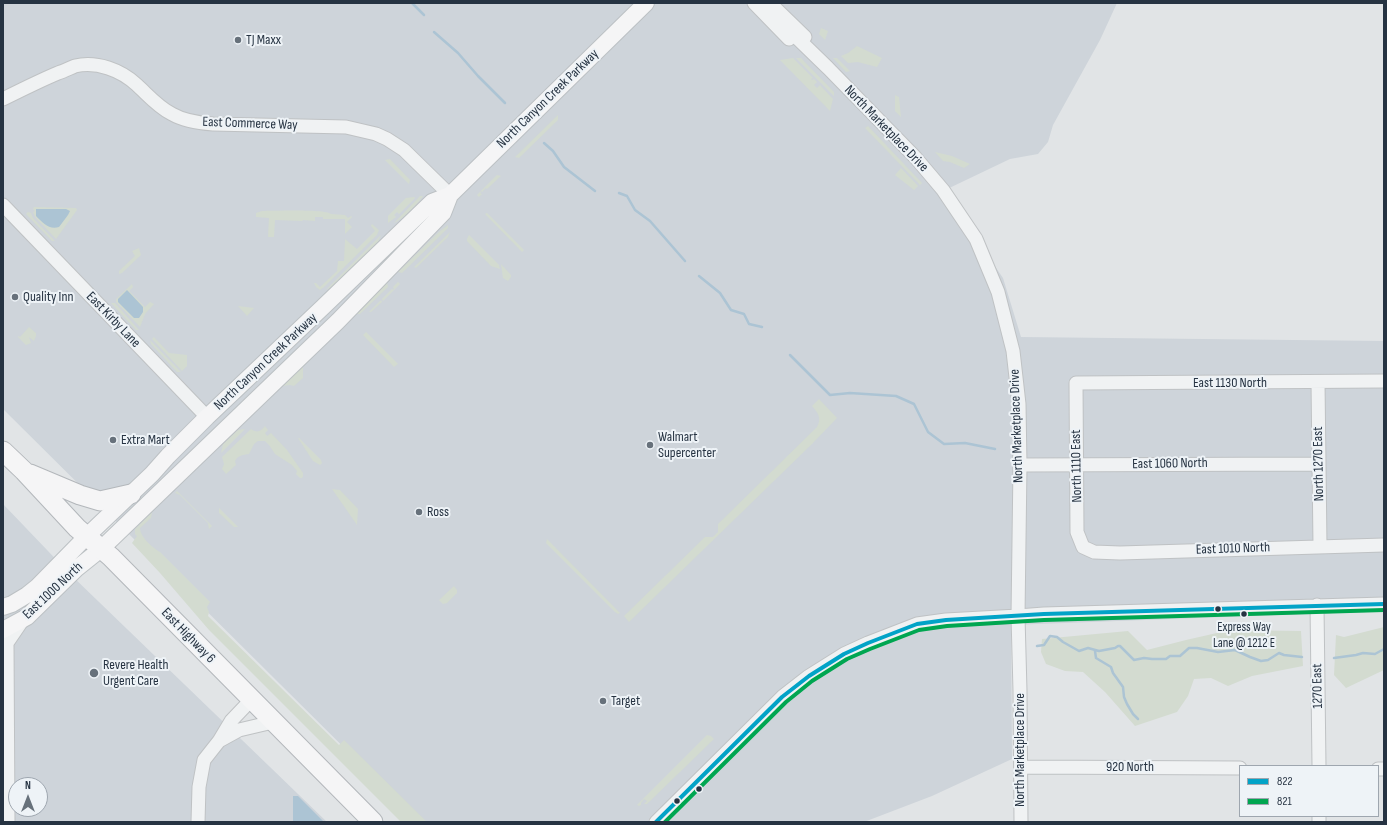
<!DOCTYPE html>
<style>
body{margin:0}
#map{position:relative;width:1387px;height:825px;overflow:hidden;background:#e1e4e6;font-family:"Sofia Sans Condensed",sans-serif}
canvas{display:block}
.frame{position:absolute;inset:0;border:4px solid #263342;pointer-events:none}
.legend{position:absolute;left:1239px;top:765px;width:140px;height:52px;box-sizing:border-box;background:#eef3f7;border:1px solid #9ea6af;margin:0;padding:5px 7px;list-style:none;font-size:12px;color:#263342}
.legend li{display:flex;align-items:center;gap:8px;height:20px}
.legend b{width:20px;border:1px solid #9ea6af}
.north{position:absolute;left:8px;top:777px;width:40px;height:40px;box-sizing:border-box;background:#eef3f7;border:1px solid #9ea6af;border-radius:50%;rotate:0deg;font-size:11px;font-weight:700;line-height:16px;text-align:center;color:#263342}
.north::after{content:'';display:block;margin:auto;width:14px;height:18px;background:#67717b;clip-path:polygon(50% 0,100% 100%,50% 72%,0 100%)}
</style>
<div id="map">
<canvas width="1387" height="825"></canvas>
<div class="frame"></div>
<ul class="legend">
<li><b style="height:5px;background:#02a3c7"></b>822</li>
<li><b style="height:5px;background:#00a651"></b>821</li>
</ul>
<div class="north">N</div>
</div>
<script>
const c = document.querySelector('canvas').getContext('2d');
c.lineJoin = 'round';
function fill(path, color) {
  c.fillStyle = color;
  c.fill(path, 'evenodd');
}
function trace(path, color, width, dash) {
  c.strokeStyle = color;
  c.lineWidth = width;
  c.lineCap = dash ? 'butt' : 'round';
  c.setLineDash(dash || []);
  c.stroke(path);
}
function label(font, color, halo, rows, align = 'center') {
  c.font = font + ' "Sofia Sans Condensed",sans-serif';
  c.lineWidth = 4;
  c.setLineDash([]);
  c.textBaseline = 'middle';
  c.strokeStyle = halo;
  c.fillStyle = color;
  for (const [text, x, y, turn = 0] of rows) {
    c.save();
    c.translate(x, y);
    c.rotate((+turn || 0) * Math.PI / 180);
    c.textAlign = isNaN(turn) ? turn : align;
    if (halo) c.strokeText(text, 0, 0);
    c.fillText(text, 0, 0);
    c.restore();
  }
}
const built = new Path2D(`
 M3,3h1114l-17,37 -47,85 -5,17 -10,12 -28,5 -67,32 60,87 18,59 363,4v270l-373,14 1,134 -80,37 -68,26h-445l-416,-413z
 M3,504l67,70 257,248h-320l-4,-200zM16,785h24v24h-24z`);
const green = new Path2D(`
 M821,28l7,3 -3,9 -6,-6z
 M857,46l25,12 -5,9 -19,-5 -10,1 -7,-7 7,-3z
 M793,58l20,20 -2,1 1,1 2,-1 3,3 -3,3 3,3 3,-3 13,14 -3,12 -50,-51z
 M796,58h5l33,34v4z
 M833,58h4l13,13 -4,1z
 M895,95l4,2 2,20 -6,-6z
 M558,115v5l-39,38 -4,-1z
 M868,126l54,57 -2,2 -55,-57z
 M935,152l17,4 18,8 -6,4 -14,-6 -7,-1z
 M390,159l20,21 -1,4 -24,-24z
 M901,168l17,18 -4,4 -19,-15z
 M497,175l4,1 -14,13 -1,-1 -3,3v1l-1,-1 -2,2 2,1 -3,3 -2,-2z
 M420,196h3c-4,7 -22,25 -29,27z
 M414,197l1,1 -16,16 -2,-2 -3,3 2,2 -8,6v-7l18,-18z
 M34,207l42,1 1,2 -21,29 -21,-22 -2,-5 2,-1 -2,-2z
 M262,211c11,0 63,-2 69,3l14,1 3,3 3,-2 1,1 -5,5 5,5 -7,7v-15h-22v-2h-8v4l-12,-1 -1,1 -27,-1 -1,17h-6l1,-19 -13,-1v-4z
 M28,212l3,1 2,5 22,23h-3l-26,-27z
 M487,213l37,37 -2,2 -37,-38z
 M372,224l7,6 -2,5 -53,52 -4,3 -4,-3 -2,-4h2l4,4 17,-16 1,-10h6l1,-22 12,10 18,-18 -4,-5z
 M448,225v3l-46,45 -4,-1 42,-41z
 M450,232l-2,5 -32,31 -2,-1z
 M381,235l-3,7c-10,9 -42,45 -52,48z
 M469,235l30,30 1,4 -9,-3 -24,-25v-2z
 M139,248l2,7 -19,18 -3,1v-3l16,-15 -3,-5z
 M501,264l10,11v2l-3,4 -5,-3z
 M387,282l1,5 -28,27h-4z
 M398,282l2,2 -17,17 -1,-2 -1,1 1,2 -11,10h-2l23,-23 1,1 1,-1 -1,-2z
 M132,284l1,3 -4,4 16,16 5,-5 4,2 -9,10 -5,13 -24,-25v-3z
 M111,303h4l24,27h-3z
 M238,306l16,2 -7,8z
 M29,327l7,6v3l-2,5 -5,-4 2,6 -5,2 -8,-8v-1l2,1z
 M366,332l32,32 -4,3 -31,-32z
 M154,337l15,16 18,2v11l-5,5 -30,-32z
 M150,340l31,32h-4l-26,-28z
 M303,365v13l-9,8 -4,-1 -8,1z
 M819,399l18,19 -25,26 -183,178 -5,-6 81,-79h8l5,-5v-8l99,-97c5,-9 1,-14 -5,-21z
 M265,426l3,4 -3,3 2,3 4,-3 16,17 16,23v3l-1,2h-2l-4,-4 1,-3 -5,-6 -17,-11 -6,-9 -4,-4h-7l-4,3 -5,10c-6,1 -11,1 -14,7l1,4 -10,9 -4,-5 2,-5 -2,-7 29,-28c5,4 10,3 14,-3z
 M245,429l-24,24 2,-9 15,-14z
 M298,438h1l22,22 1,3 -2,2 -7,-4z
 M332,489l8,1 18,19 -1,16z
 M177,491l35,35 -3,3 -1,-6 -28,-28 -5,-2z
 M219,508l19,19h-4l-15,-14z
 M152,512l-1,6 -11,10c0,9 13,20 20,24l50,50 -3,5 2,5 -1,4 131,129 5,-5 83,82h-26l-192,-192 -49,-57 -28,-30 5,-7 -2,-2v-5z
 M547,539l73,74 -2,1 -3,-2 -69,-69z
 M454,586l3,4v3l-10,10 -4,1 -4,-4z
 M1384,627v43l-38,18 -12,-13 2,-40 8,2z
 M1230,630l71,1 2,35 -51,10 -24,10 -17,-8 -17,1 -6,17 -11,16 -42,14 -30,-34 -22,-20 -18,-1 -19,-7 -5,-12 1,-13 86,-8 19,19 39,-10z
 M707,735l4,1 3,3 -67,65h-3l3,-3 -3,-2 -3,4v2l-2,1 -2,-1z`);
const water = new Path2D(`
 M36,209h30l4,2 -2,4 -9,12c-10,3 -16,-4 -23,-11z
 M127,290l16,17v5l-4,6h-5l-16,-16v-3z
 M293,796h5l26,26h-31z`);
const stream = new Path2D(`
 M412,3l12,12
 M434,32l24,21 20,23 27,27
 M544,143l9,8 11,16 31,24
 M619,193l8,3 8,14 15,11 35,40
 M699,276l21,17 11,17 13,4 5,10 13,3
 M790,355l40,40 20,-2 46,3 18,8 14,28 16,12 21,-1 30,6
 M1037,646l7,-1 6,-9 7,1 6,5 16,9 9,-3 11,3 16,-3 3,-2h2l14,14 10,-2 8,1h14l4,-3h10l9,-8h8l21,4 17,-2 15,7 11,4 7,-1 11,-7 5,2 18,2
 M1095,651l1,7 15,9 2,6 10,14 1,10 3,7 6,10 5,5
 M1334,658l22,-3 7,-2 12,1 9,-5`);
const minor = new Path2D(`
 M754,3l35,36
 M770,3l35,34
 M784,34l3,-2 6,2 35,34 87,89 28,33 33,49 22,53 15,59 6,53 1,61 -2,151 2,75 1,131
 M3,99c18,-9 36,-18 55,-26 6,-2 12,-5 17,-7 22,-5 46,4 62,19 11,10 21,22 35,29 12,7 26,9 41,10l133,3 30,7 11,5 17,11 46,45
 M3,205l204,212
 M1384,381l-308,2 1,149 6,15 11,5 26,1 264,-8
 M1318,382l2,164
 M1020,465l299,-1
 M1317,605l2,161
 M219,741l20,-11 34,-8
 M1021,767l219,1
 M1378,769h6
 M8,822l-1,-179 15,-22
 M198,822l1,-35 5,-27 15,-19 12,-20 20,-21
 M656,822l126,-125 27,-21 35,-22 24,-11 49,-19 29,-4 72,-4 26,-2 340,-10
 M1319,822v-6`);
const major = new Path2D(`
 M3,607l9,-3 15,-9 10,-8 50,-51 65,-62 16,-18 39,-39 116,-110 109,-105 18,-7
 M3,630l24,-13 49,-48 25,-20 237,-228 105,-108 7,-18 196,-192`);
const highway = new Path2D(`
 M3,451l21,20 53,57 34,29 262,265
 M30,474l50,21 20,6 31,-7`);
const bus1 = new Path2D(`
 M656,822l126,-125 27,-21 35,-22 24,-11 49,-19 29,-4 98,-6 340,-10`);
const bus2 = new Path2D(`
 M665,822l121,-120 26,-21 35,-22 23,-10 49,-19 28,-4 97,-6 340,-10`);
const markers = [
 [238,40,4,"#67717b"],
 [15,297,4,"#67717b"],
 [113,440,4,"#67717b"],
 [650,445,4,"#67717b"],
 [419,512,4,"#67717b"],
 [1218,609,3.5,"#263342"],
 [1244,614,3.5,"#263342"],
 [94,673,5,"#67717b"],
 [603,701,4,"#67717b"],
 [699,789,3.5,"#263342"],
 [677,801,3.5,"#263342"]
];
const busNames = [
 ["Express Way",1244,628],
 ["Lane @ 1212 E",1244,644]
];
const poiNames = [
 ["TJ Maxx",246,40],
 ["Quality Inn",23,297],
 ["Walmart",658,437],
 ["Supercenter",658,453],
 ["Extra Mart",121,440],
 ["Ross",427,512],
 ["Revere Health",103,665],
 ["Urgent Care",103,681],
 ["Target",611,701]
];
const streetNames = [
 ["North Canyon Creek Parkway",548,99,-44],
 ["East Commerce Way",250,124,2],
 ["North Marketplace Drive",886,129,46],
 ["East Kirby Lane",113,320,46],
 ["North Canyon Creek Parkway",266,362,-43],
 ["East 1130 North",1230,383],
 ["North Marketplace Drive",1017,426,-92],
 ["East 1060 North",1170,464,-1],
 ["North 1270 East",1319,464,-91],
 ["North 1110 East",1077,466,-91],
 ["East 1010 North",1233,549,-2],
 ["East 1000 North",53,591,-43],
 ["East Highway 6",188,636,46],
 ["1270 East",1318,686,-91],
 ["North Marketplace Drive",1020,750,-90],
 ["920 North",1130,767]
];
fill(built, '#ced4da');
fill(green, '#d3dbd0');
fill(water, '#acc4d4');
trace(stream, '#acc4d4', 2.5);
trace(minor, '#bfc2c4', 15);
trace(major, '#bcc1c4', 18);
trace(highway, '#b3b7bb', 21);
trace(minor, '#f0f2f3', 13);
trace(major, '#f5f5f6', 16);
trace(highway, '#f5f5f6', 19);
trace(bus1, '#02a3c7', 4);
trace(bus2, '#00a651', 4);
for (const [x, y, r, color] of markers) {
  const dot = new Path2D();
  dot.arc(x, y, r, 0, 2 * Math.PI);
  c.fillStyle = color;
  c.fill(dot);
  trace(dot, '#eef3f7', 1.5);
}
label('13px', '#263342', '#eef3f7', busNames);
label('14px', '#263342', '#eef3f7', poiNames, 'left');
label('14px', '#263342', '#eef3f7', streetNames);
</script>
